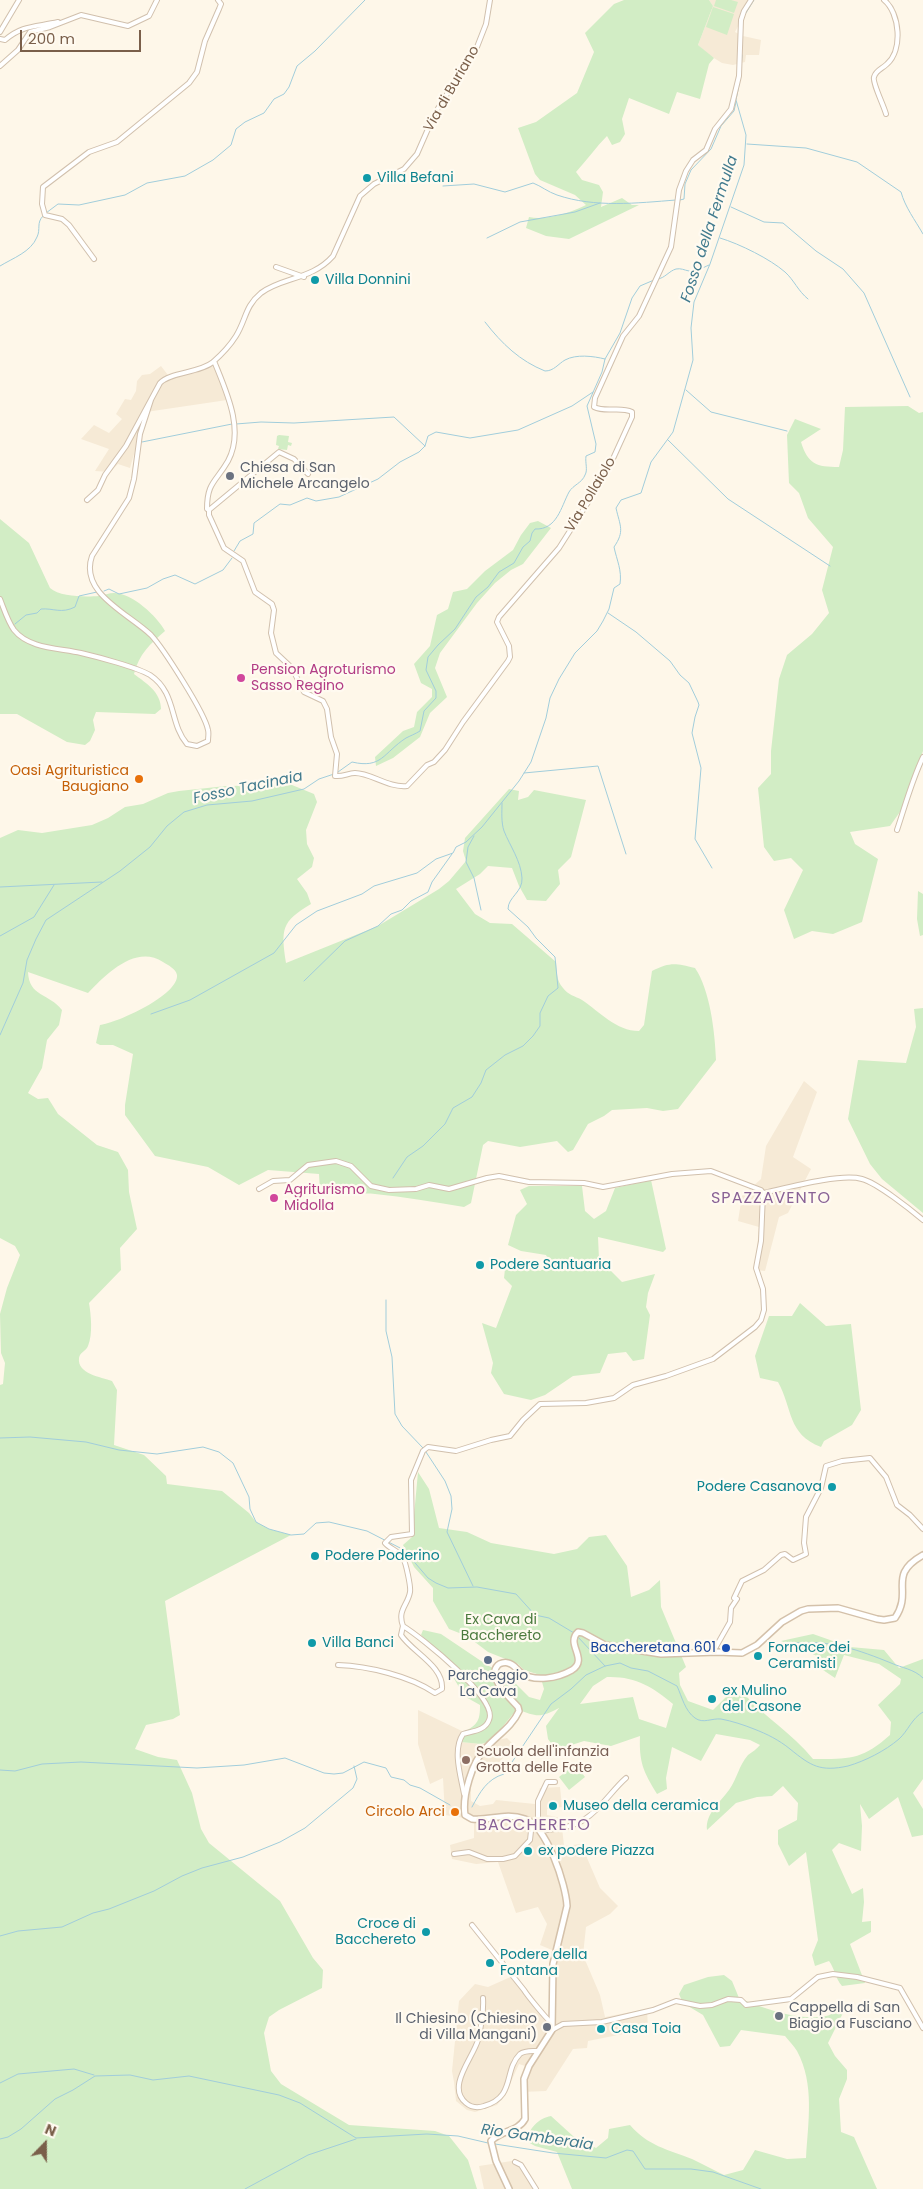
<!DOCTYPE html>
<style>
body{margin:0}
#map{position:relative;width:923px;height:2189px;overflow:hidden;background:#fef7e9;font-family:Poppins,sans-serif}
canvas{display:block}
.north{position:absolute;left:20px;top:2119px;width:50px;height:50px;-webkit-text-stroke:4px #fffaf0;paint-order:stroke;rotate:22deg;font-size:14px;font-weight:700;line-height:20px;text-align:center;color:#7a5f4a}
.north::after{content:'';display:block;margin:auto;width:18px;height:22px;background:#7a5f4a;clip-path:polygon(50% 0,100% 100%,50% 72%,0 100%)}
.scale{position:absolute;left:20px;top:30px;width:121px;height:22px;box-sizing:border-box;border:2px solid #7a5f4a;border-top:0;padding-left:6px;font-size:15px;line-height:18px;white-space:nowrap;color:#7a5f4a;-webkit-text-stroke:4px #fffaf0;paint-order:stroke}
</style>
<div id="map">
<canvas width="923" height="2189"></canvas>
<div class="north">N</div>
<div class="scale">200 m</div>
</div>
<script>
const c = document.querySelector('canvas').getContext('2d');
c.lineJoin = 'round';
function fill(path, color) {
  c.fillStyle = color;
  c.fill(path, 'evenodd');
}
function trace(path, color, width, dash) {
  c.strokeStyle = color;
  c.lineWidth = width;
  c.lineCap = dash ? 'butt' : 'round';
  c.setLineDash(dash || []);
  c.stroke(path);
}
function label(font, color, halo, rows, align = 'center') {
  c.font = font + ' Poppins,sans-serif';
  c.lineWidth = 4.5;
  c.setLineDash([]);
  c.textBaseline = 'middle';
  c.strokeStyle = halo;
  c.fillStyle = color;
  for (const [text, x, y, turn = 0] of rows) {
    c.save();
    c.translate(x, y);
    c.rotate((+turn || 0) * Math.PI / 180);
    c.textAlign = isNaN(turn) ? turn : align;
    if (halo) c.strokeText(text, 0, 0);
    c.fillText(text, 0, 0);
    c.restore();
  }
}
const residential = new Path2D(`
 M709,0h43l-17,32 8,4 18,4 -2,15h-13l-1,7 -12,3 -11,-2 -13,-8 -11,-10 15,-39z
 M161,366l10,13 43,-13 13,34 -81,12 -16,56 -12,-4 -8,8 -15,-1 14,-22 -28,-10 13,-14 15,8 13,-14 -6,-5 9,-15 6,1 5,-9 1,-10 5,-6 8,-1z
 M804,1081l13,11 -24,65 18,12 -23,44 -9,4 -14,54 -10,-1 4,-43 -21,-6 4,-25 19,-17 5,-33z
 M418,1710l46,22 -2,10 19,2 26,-6 7,7 -19,22 -18,3 -6,13v18l9,5 13,-2 3,-4 39,4 5,-16 20,-1 2,20 -15,2v6l14,3 3,28 17,-2 19,44 18,18 -8,8 -24,13 -3,28 17,40 5,22 42,-8 1,20 -60,12 -1,7 -14,1 -27,42 -25,1 4,-26 -6,-2 -14,31 -8,10 -22,7 -8,-2 -11,-9 -2,-19 -2,-11 7,-70 16,-17 13,3 27,-12 34,43 3,-68 -12,-5 7,-21 -9,-17 -22,6 -18,-51 -22,2 -24,-5 -2,-14 24,-7v-15l-9,-5 -20,-3 -2,-37 -13,6 -12,-40z
 M518,2160l20,29h-54l-5,-23z`);
const green = new Path2D(`
 M624,0h85l4,6 -15,39 16,13 -5,6 -9,35 -23,-7 -8,22 -40,-16 -7,21 3,15 -5,8 -8,3 -5,-9c-11,11 -20,24 -31,36l6,8 17,5 4,7 -2,15 21,-9 10,7h7l-70,34 -23,-3 -20,-8 3,-11c17,4 43,-5 57,-12l-11,-10 -35,-15 -5,-6 -17,-46 18,-6 41,-29 17,-41 -9,-19 29,-29z
 M716,0h15l7,2 -4,11 -20,-7z
 M713,7l21,7 -7,21 -21,-8z
 M908,406l11,7 4,-1v339l-21,58 -12,17 -40,6 5,12 23,15 -16,63 -29,12 -21,-3 -18,8 -10,-29 19,-40 -12,-12 -17,3 -10,-14 -6,-59 13,-14v-23l8,-72 8,-24 25,-21 17,-21 -7,-23 11,-43 -25,-29 -9,-25 -10,-10 -2,-48 8,-16 26,10 -20,13c7,22 15,25 38,25l4,-17 2,-43z
 M279,435l10,1 -1,6 4,1 -1,3 -3,-1 -1,5 -9,-1 1,-3 -3,-1 1,-9z
 M0,519l29,24 21,45c10,9 36,9 49,8 5,-1 10,-3 15,-3 18,0 43,23 51,38 -15,13 -26,23 -31,43 12,9 27,18 27,35l-6,5 -59,-2 -3,8 2,10 -5,11 -5,4 -18,-3 -50,-28h-17z
 M538,521l13,7 -28,36 -12,6 -16,13 -18,20 -37,50 -5,15 12,29 -17,16 -10,24 -27,21 -17,8 -1,-9 28,-26 11,-4 3,-15 15,-15v-8l-11,-6 -7,-19 16,-18 7,-31 11,-6 5,-17 14,-3 18,-18 28,-21 8,-15 9,-12z
 M292,785l22,9 3,8 -11,28 1,14 7,14 -2,9 -15,12 10,14 4,11c-30,18 -30,25 -25,59l92,-37 61,-37 10,-8 17,-20 -3,-10 2,-13 44,-49 10,2 -1,9 10,-3 6,-7 52,10 -15,57 -13,13 2,14 -14,17 -19,-1 -8,-14 -7,-18 -24,-2 -8,8 -24,15 19,25 15,9 22,1 44,38c1,10 0,18 7,26 5,7 12,8 19,12 18,12 34,31 57,31l5,-6 8,-54c18,-9 23,-8 43,-3 15,22 20,64 21,92l-38,49 -15,2 -16,-3 -35,2 -8,6 -16,8 -15,26 -5,2 -11,-11 -37,6 -32,-6 -5,4 -12,58 -7,4c-30,-5 -60,-10 -89,-13 -20,-2 -33,4 -55,-2l-1,-18 -51,-4 -29,15 -31,-18 -53,-11 -30,-41v-10l8,-51 -20,-9h-13l-4,-2 4,-18c17,-2 79,-30 77,-50 -1,-6 -9,-10 -14,-13 -27,-18 -57,12 -75,31l-60,-21c1,25 21,21 34,38l-3,15 -12,15 -5,28 -14,25 10,6 10,-1 10,16 39,31 21,7 10,18 1,22 8,37 -17,19 1,22 -32,33c2,12 4,31 -1,43 -2,5 -8,6 -9,12 -2,16 22,19 33,23l5,9 -3,55 30,10 22,21 1,8 55,7 27,22 7,9 13,7 22,6 -126,66 15,114 -7,4 -27,6 -11,24 23,8 19,3 15,33 9,36 8,14 71,58 33,57 10,12 -1,18 -43,22 -10,7 -5,16 7,38 10,13 68,41 86,6 14,5 19,24 9,29h-477v-804l3,-1 2,-21 -4,-10 -1,-39 7,-26 13,-33 -5,-9 -15,-8v-400l18,-8 24,3 50,-8 16,-7 17,-11 18,-3 25,-11 11,-2 47,-5z
 M918,891l5,3v41l-3,1 -3,-17z
 M923,1008v205l-41,-34 -12,-15 -22,-45 10,-59 48,3 10,-36 -2,-18z
 M651,1180l15,69 -3,3 -65,-15 1,22 23,23 33,-8 -7,19 -2,14 4,8 -6,44 -11,2 -7,-9 -18,2 -8,19 -27,3 -28,19 -14,5 -27,-6 -13,-21 2,-10 -11,-40 14,5 16,-42 -8,-8 2,-18 34,11 11,-6 -5,-10 -25,-4 -13,-6 8,-30 11,-11 -7,-14 9,-4h53l3,25 9,8 12,-8 9,-23z
 M800,1303l26,23 25,-2 10,86 -9,15 -28,16 -3,6c-34,-13 -28,-38 -43,-65l-18,-4 -5,-22 14,-40h23z
 M418,1472l11,17 10,39 28,4 24,11 63,11 23,-5 12,-12 17,-2 21,31 4,31 18,-7 11,-10 1,27 25,60 -7,6 1,12 8,16 25,9 14,-14 18,-1c22,24 47,38 68,64 37,0 49,1 77,-24l1,-13 -13,-17 22,-21 1,-5 -22,-15 -35,-9 -9,23 -15,-10 2,-10 -41,-17 32,-7 37,13 34,3 15,18 24,-9v120l-10,14 10,16v26l-11,2 -14,-40 -29,22 -9,-15 2,22 -1,25 -22,-8 -7,7 20,44 11,-6 1,14 -2,20 9,-1v11l-21,12 15,39 -23,3c-7,-8 -7,-17 -13,-25l-14,5 -3,-11 6,-15 -12,-88 -17,14 -11,-22v-14l19,-10 1,-17 -15,-17 -11,10 -15,1 -21,6 -29,27c-2,-16 14,-29 22,-40 8,-11 10,-25 19,-35 4,-3 9,-6 12,-10l-10,-5 -34,-6 -15,27 -29,-14 -6,31 1,11 -10,5c-14,-23 -18,-32 -17,-58l-29,10 -27,-5 -28,9 -8,-11 -2,-13 13,-18c-19,10 -22,9 -42,1l-26,32 -10,3 -20,-2 3,-10c14,-8 16,-11 16,-27l-16,-9 -12,-21 -3,-14 -28,-26 2,-5 18,4 46,31 21,11 21,21 11,3 4,-11 -4,-14 -16,-5 -6,-6 -30,-12 -21,-16 -18,-7 -16,-28v-13l-19,-21 -11,-22 9,-8zM607,1677c28,-1 46,10 66,27l-7,24 -27,-9 -6,-22 -53,7 13,-18z
 M573,1766l4,4 2,-1 6,8 -16,13 -10,-13z
 M724,1975l8,6 7,17c26,11 58,23 87,18 6,-1 12,-7 16,-11l2,6 -16,32 7,13 12,14v9l-8,20 2,33 13,5 23,52h-305l-15,-37 -22,-6 -7,-4c-1,-13 11,-24 23,-26l22,20 23,12 12,-10 1,-9 21,-4c18,21 37,24 62,34 11,5 21,11 32,16l19,-5 12,-20 32,9 19,-1c2,-35 9,-74 -9,-107 -3,-5 -8,-10 -12,-15l-44,-6 -11,16 -10,1 -17,-32 -20,-12 -4,-9 5,-9 24,-8z`);
const stream = new Path2D(`
 M742,24l2,-8 10,-16
 M741,68l1,-13
 M747,144l59,4 51,14 44,30c4,15 14,28 22,42
 M443,186l31,-2 31,8 28,-9c8,3 15,9 24,12 38,13 80,8 119,5
 M680,200l4,-1 1,-15 6,-14 20,-21 10,-23 13,-15 2,-9
 M731,207l33,15 19,1 33,28 27,18 21,24 46,104
 M46,213l12,-9 21,1 46,-10 22,-12 38,-7 28,-16 18,-15 5,-16 9,-7 19,-9 10,-14 10,-5 5,-7 8,-21 18,-15 50,-51
 M487,238l33,-16 55,-10 25,-9
 M720,238c20,6 50,21 65,34 9,8 13,19 23,27
 M0,266c13,-8 31,-14 37,-29 4,-8 -1,-14 6,-21
 M658,279c7,-1 11,-8 18,-10 5,-1 8,1 13,2 8,1 13,-3 20,-6
 M485,322c17,22 35,39 60,49 9,0 13,-7 20,-11 11,-6 28,-4 40,-1
 M686,390l25,22 76,19
 M236,424l25,-2 33,1 100,-6 31,29
 M668,440l60,59 102,67
 M142,442l90,-18
 M234,551l6,-10 13,-7 1,-11 26,-19 10,1 17,-7 9,3 23,-4 39,-18 22,-17 19,-10 6,-6 3,-10 8,-4 34,6 48,-8 54,-24 21,-14
 M104,591l5,-2 10,5 28,-6 16,-9 12,-4 20,9 28,-14 9,-12
 M608,613l28,19 34,29 10,14 9,8 9,19 1,3 -4,12 -3,16 9,35 -6,71 17,29
 M15,624l11,-9 11,-2 4,-4c13,-1 20,5 34,-2l4,-11 18,-4
 M338,772l14,-10c30,7 31,-9 54,-24 4,-2 9,-4 14,-7l4,-20 12,-13v-7l-10,-21 2,-13 10,-12 17,-16 21,-32 12,-10 11,-15 15,-9 9,-16 7,-6 2,-8 3,-4c22,1 26,-22 34,-37 4,-7 13,-9 16,-17 3,-5 0,-12 1,-19l9,-4 1,-8 -9,-38 15,-34 3,-13 15,-26 12,-35 8,-12 14,-6
 M524,773l74,-7 28,88
 M474,836l-6,11 -2,15 8,16 7,32
 M0,887l102,-5
 M0,936l34,-19 20,-32
 M304,981l41,-40 33,-15 13,-12 11,-4 9,-9 17,-9 4,-10 20,-28
 M151,1014l39,-14 84,-47 22,-28 21,-14 45,-17 12,-8 43,-13 19,-14 17,-6 3,-6 10,-5 16,-15 37,-46 12,-19 15,-44 4,-20 9,-19 16,-26 22,-22 6,-10 6,-12 5,-21 6,-4c2,-14 -3,-23 -6,-37 11,-16 6,-21 2,-39l5,-8 20,-7 10,-31 22,-30 20,-72 -2,-32 3,-26 16,-38 34,-99 2,-30 -10,-35 3,-15
 M0,1035l23,-52 4,-23 9,-21 10,-19 74,-49 30,-24 17,-21 17,-14 23,-7 45,-4 52,-12 15,-10 15,-5
 M393,1178l14,-21 16,-11 22,-22 8,-16 19,-11 9,-14 5,-13 19,-15 18,-9 10,-10 7,-10v-13l8,-17 10,-8 -3,-31 -19,-19 -8,-11 -20,-18c0,-12 15,-17 14,-31 -1,-17 -12,-32 -18,-47 -3,-9 -2,-19 -2,-28
 M386,1300v31l6,26 3,57 7,12 21,22
 M0,1438l30,-1 56,5 33,8 38,4 46,-7 16,5 14,11 16,34 1,12 6,13 13,7 22,6 13,-1 12,-11 13,-1 38,9 37,19 24,28 8,5 12,5 29,-1 39,7 19,21 14,3 25,15
 M426,1452l19,29 6,15 1,13 -5,23 26,54
 M577,1636l28,30
 M796,1643c35,-3 63,7 95,20 11,5 23,6 32,15
 M0,1770l15,1 27,-7 39,-2 116,6 47,-3 41,-7 39,15 10,1 9,-1 21,-11 22,6 5,9 13,3 6,5 10,3 30,17
 M472,1807c8,-15 15,-28 32,-33l47,-70 20,-15 15,-14 19,-9 15,-3 11,5 17,3 29,15c5,11 8,25 18,32 8,6 17,0 26,1 11,2 23,6 33,10 13,5 25,11 36,20 21,17 30,23 58,17 17,-5 37,-15 51,-27 9,-8 13,-21 24,-27
 M0,1936l18,-5 44,-4 31,-14 16,-4 45,-18 28,-15 20,-8 41,-11 37,-15 25,-14 48,-40 4,-9 -3,-13
 M0,2083l18,-9 56,-5 20,6
 M0,2139l8,-2 13,-8 34,-30 18,-9 22,-14 35,-1 23,5 36,-4 90,19 21,8 56,35 71,-4 31,2 30,7
 M495,2144l58,9 53,5 21,-8 6,1 12,18h46l22,3 48,17
 M245,2189l63,-34 48,-16`);
const street = new Path2D(`
 M884,0c16,13 19,50 3,64 -5,5 -11,6 -13,13 -2,5 10,29 12,37
 M0,32l19,-32
 M0,39l5,1c17,-15 31,-13 53,-18
 M0,66l18,-16 12,-18 20,-5 31,-12 47,11 21,-10 8,-16
 M94,259l-25,-34 -7,-6 -17,-4 -3,-11 1,-17 46,-35 28,-10 72,-59 8,-11 8,-31 14,-32 2,-5 -3,-4
 M276,267l28,10
 M214,361c12,30 31,69 14,100 -12,21 -21,21 -21,48l2,1v5l15,33 19,13 12,31 17,12 2,6 -3,23 5,20 16,15 12,24 19,9 4,8 4,28 6,17 -2,22c8,1 13,-3 20,-3 16,0 33,15 52,13l20,-21 7,-3 11,-12 18,-28 45,-61 2,-4 -1,-11 -12,-24 2,-5 60,-69 47,-74 26,-57v-5c-12,-6 -26,1 -38,-5l1,-9 28,-62 16,-20 32,-69 8,-57 7,-19 7,-11 13,-10 9,-21 16,-20 8,-33 2,-56 3,-9 7,-11
 M87,500l11,-10 7,-15 21,-29 34,-63c10,-11 40,-10 53,-21 8,-7 18,-18 23,-26 10,-16 9,-30 25,-43 21,-16 51,-13 72,-37l27,-60 14,-12 30,-15 13,-15 18,-41 42,-66 9,-23 4,-24
 M209,510l70,-58 15,7 14,15
 M0,599c4,10 8,23 14,31 15,19 46,18 67,23 17,4 55,14 69,22 27,18 19,48 37,69l10,2 11,-5c0,-4 1,-8 0,-11 -3,-17 -45,-82 -57,-95 -23,-22 -72,-42 -59,-79l37,-58 5,-19 6,-45 11,-34
 M897,830c8,-24 15,-50 26,-73
 M259,1189l14,-8 17,-1 18,-15 28,-4 15,5 20,20 18,4 27,-1 13,-4 20,4 38,-11 12,-2 30,6 55,1 19,4 69,-13 39,-3 50,19 2,3 -2,48 -5,27 7,21 1,21 -3,10 -6,7 -42,32 -47,17 -33,9 -19,13 -28,5 -46,1 -17,16 -13,16 -19,4 -35,11 -28,-4 -5,4 -12,29 1,54 -21,3 -6,6c5,6 13,7 18,15 3,5 8,29 7,34 -2,13 -13,18 -7,34 18,11 96,73 86,94 -4,11 -17,11 -26,14 -11,16 -2,43 1,60
 M763,1193c23,-5 77,-20 99,-14 15,4 48,30 61,41
 M713,1652l17,-30 1,-14 6,-9 -3,-1 8,-17 22,-11 17,-15 4,-1 8,6 13,-6 -2,-11 2,-26 15,-29 5,-22 16,-5 28,-3 16,19 11,28 13,10 13,14
 M338,1665c30,1 72,11 97,28l7,-4c2,-23 -30,-37 -41,-54l2,-9
 M538,1828v-27l9,-19h8
 M540,1831c14,-2 32,-3 45,-12 16,-10 27,-29 41,-41
 M454,1854l15,-2 18,7h16l12,-3 15,-16 2,-18
 M472,1925l52,65c3,5 24,31 28,33
 M483,1998c1,14 -2,29 -5,42 -5,18 -32,47 -12,63 6,5 12,5 18,3 32,-9 19,-35 36,-52 5,-4 12,-3 18,-3
 M552,2030l11,-6 39,-2 51,-12 23,-9 24,5 12,-1 16,-6 13,1 5,5 45,-6 27,-22 15,-3 24,3 43,11 23,40
 M515,2162l6,3 15,24`);
const secondary = new Path2D(`
 M509,2189l-13,-28 -5,-20c10,-11 27,-9 34,-22l-1,-40 5,-13 23,-36 1,-66 14,-58c-1,-21 -20,-80 -42,-87 -20,-7 -35,2 -53,0l-7,-4c-3,-19 7,-53 20,-66 11,-13 27,-22 34,-38l-1,-4c-7,-8 -32,-30 -20,-42 2,-2 7,-3 10,-2 6,1 8,6 12,9 14,11 38,6 52,-2 17,-11 -7,-26 6,-38l5,1 22,12 56,9 56,-2 25,1 15,-8 25,-23 19,-11 7,-2 30,-1 39,11 7,1 11,-2c19,-28 -9,-42 28,-63`);
const markers = [
 [367,178,5,"#0f9aa8"],
 [315,280,5,"#0f9aa8"],
 [230,476,5,"#6b7280"],
 [241,678,5,"#d1479c"],
 [139,779,5,"#e8710a"],
 [274,1198,5,"#d1479c"],
 [480,1265,5,"#0f9aa8"],
 [832,1487,5,"#0f9aa8"],
 [315,1556,5,"#0f9aa8"],
 [312,1643,5,"#0f9aa8"],
 [726,1648,5,"#1a4fb4"],
 [758,1656,5,"#0f9aa8"],
 [488,1660,5,"#5c6f8a"],
 [712,1699,5,"#0f9aa8"],
 [466,1760,5,"#8d6e63"],
 [553,1806,5,"#0f9aa8"],
 [455,1812,5,"#e8710a"],
 [528,1851,5,"#0f9aa8"],
 [426,1932,5,"#0f9aa8"],
 [490,1963,5,"#0f9aa8"],
 [779,2016,5,"#6b7280"],
 [547,2027,5,"#6b7280"],
 [601,2029,5,"#0f9aa8"]
];
const streetNames = [
 ["Via di Buriano",452,89,-60],
 ["Via Pollaiolo",591,495,-59]
];
const cultureNames = [
 ["Villa Befani",377,178],
 ["Villa Donnini",325,280],
 ["Podere Santuaria",490,1265],
 ["Podere Casanova",822,1487,"right"],
 ["Podere Poderino",325,1556],
 ["Villa Banci",322,1643],
 ["Fornace dei",768,1648],
 ["Ceramisti",768,1664],
 ["ex Mulino",722,1691],
 ["del Casone",722,1707],
 ["Museo della ceramica",563,1806],
 ["ex podere Piazza",538,1851],
 ["Croce di",416,1924,"right"],
 ["Bacchereto",416,1940,"right"],
 ["Podere della",500,1955],
 ["Fontana",500,1971],
 ["Casa Toia",611,2029]
];
const worshipNames = [
 ["Chiesa di San",240,468],
 ["Michele Arcangelo",240,484],
 ["Cappella di San",789,2008],
 ["Biagio a Fusciano",789,2024],
 ["Il Chiesino (Chiesino",537,2019,"right"],
 ["di Villa Mangani)",537,2035,"right"]
];
const hotelNames = [
 ["Pension Agroturismo",251,670],
 ["Sasso Regino",251,686],
 ["Agriturismo",284,1190],
 ["Midolla",284,1206]
];
const foodNames = [
 ["Oasi Agrituristica",129,771],
 ["Baugiano",129,787],
 ["Circolo Arci",445,1812]
];
const parkNames = [
 ["Ex Cava di",501,1620],
 ["Bacchereto",501,1636]
];
const transitNames = [
 ["Baccheretana 601",716,1648]
];
const serviceNames = [
 ["Parcheggio",488,1676],
 ["La Cava",488,1692]
];
const educationNames = [
 ["Scuola dell'infanzia",476,1752],
 ["Grotta delle Fate",476,1768]
];
const waterNames = [
 ["Fosso della Fermulla",710,229,-72],
 ["Fosso Tacinaia",248,788,-12],
 ["Rio Gamberaia",537,2138,8]
];
const quarterNames = [
 ["SPAZZAVENTO",771,1199],
 ["BACCHERETO",534,1826]
];
fill(residential, '#f6ead6');
fill(green, '#d2edc5');
trace(stream, '#a1cddb', 1);
trace(street, '#d1c0ad', 6);
trace(secondary, '#d4c1aa', 8);
trace(street, '#fff', 4);
trace(secondary, '#fff', 5);
for (const [x, y, r, color] of markers) {
  const dot = new Path2D();
  dot.arc(x, y, r, 0, 2 * Math.PI);
  c.fillStyle = color;
  c.fill(dot);
  trace(dot, '#fffaf0', 2);
}
label('14px', '#7a5f4a', '#fffaf0', streetNames);
label('14px', '#0d838f', '#fffaf0', cultureNames, 'left');
label('14px', '#5b616d', '#fffaf0', worshipNames, 'left');
label('14px', '#b23c85', '#fffaf0', hotelNames, 'left');
label('14px', '#c56008', '#fffaf0', foodNames, 'right');
label('14px', '#4b7a3e', '#fffaf0', parkNames);
label('14px', '#164399', '#fffaf0', transitNames, 'right');
label('14px', '#4e5e75', '#fffaf0', serviceNames);
label('14px', '#785e54', '#fffaf0', educationNames, 'left');
label('italic 15px', '#427b8e', '#fffaf0', waterNames);
c.letterSpacing = '1px';
label('16px', '#896296', '#fffaf0', quarterNames);
c.letterSpacing = '0px';
</script>
